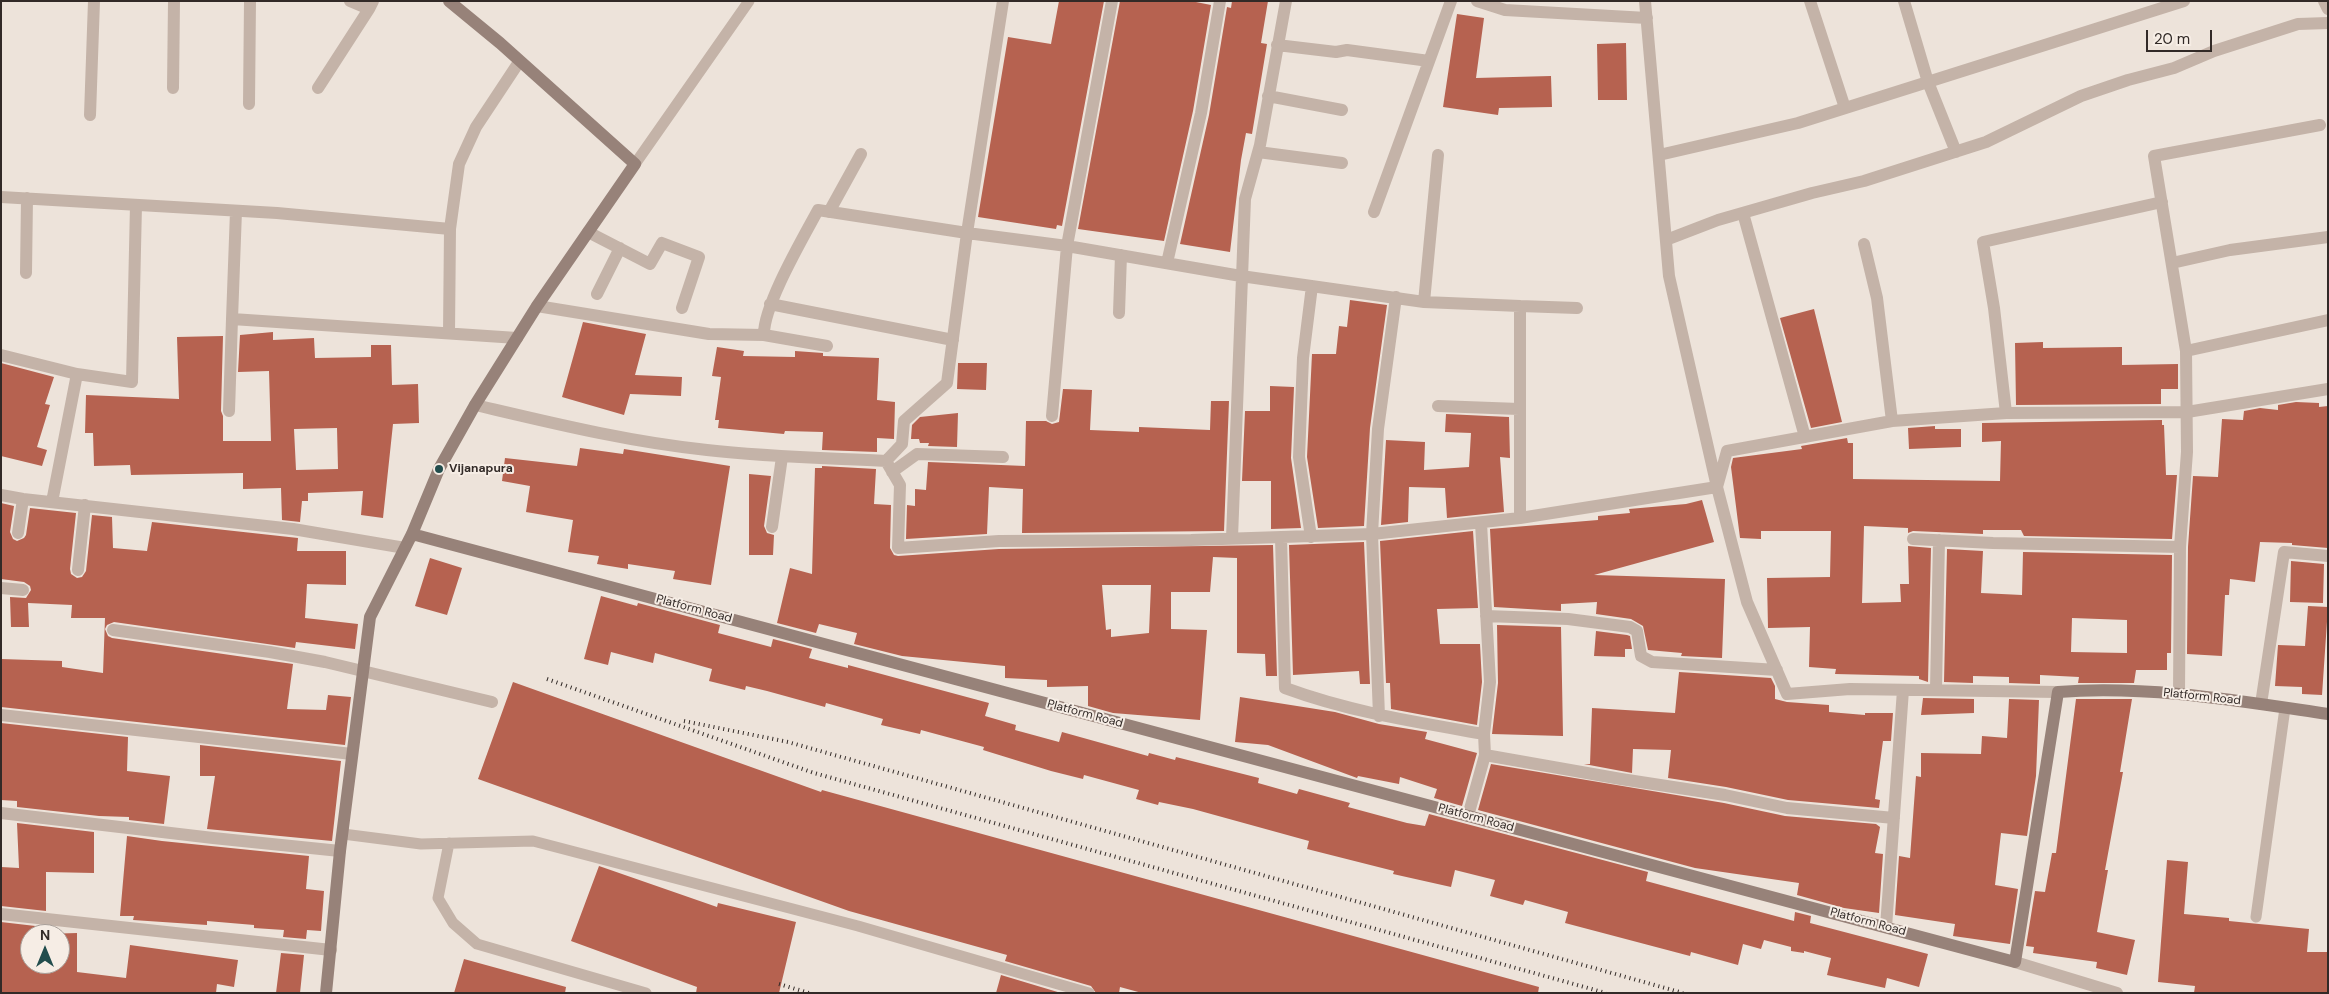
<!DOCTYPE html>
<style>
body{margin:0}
#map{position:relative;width:2329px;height:994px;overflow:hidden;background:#ede3da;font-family:"DM Sans",sans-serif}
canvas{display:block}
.frame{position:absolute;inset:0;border:2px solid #322a27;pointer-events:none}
.north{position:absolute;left:20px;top:924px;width:50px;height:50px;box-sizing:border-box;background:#f6ede5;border:1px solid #a89f99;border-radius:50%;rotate:0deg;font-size:14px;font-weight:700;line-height:20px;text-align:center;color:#322a27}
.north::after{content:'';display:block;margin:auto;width:18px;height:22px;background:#224d4d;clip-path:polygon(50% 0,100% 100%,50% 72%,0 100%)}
.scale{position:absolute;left:2146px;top:30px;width:66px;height:22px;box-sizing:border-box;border:2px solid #322a27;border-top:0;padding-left:6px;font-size:15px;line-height:18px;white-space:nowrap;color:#322a27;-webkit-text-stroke:4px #f6ede5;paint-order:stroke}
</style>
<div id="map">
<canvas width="2329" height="994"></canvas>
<div class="frame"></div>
<div class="north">N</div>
<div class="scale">20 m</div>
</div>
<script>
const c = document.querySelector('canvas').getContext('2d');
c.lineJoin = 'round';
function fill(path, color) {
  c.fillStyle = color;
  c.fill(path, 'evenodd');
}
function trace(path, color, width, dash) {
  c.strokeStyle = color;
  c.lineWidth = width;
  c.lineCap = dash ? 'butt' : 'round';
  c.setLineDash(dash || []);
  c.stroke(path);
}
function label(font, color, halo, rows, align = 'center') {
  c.font = font + ' "DM Sans",sans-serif';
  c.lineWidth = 4;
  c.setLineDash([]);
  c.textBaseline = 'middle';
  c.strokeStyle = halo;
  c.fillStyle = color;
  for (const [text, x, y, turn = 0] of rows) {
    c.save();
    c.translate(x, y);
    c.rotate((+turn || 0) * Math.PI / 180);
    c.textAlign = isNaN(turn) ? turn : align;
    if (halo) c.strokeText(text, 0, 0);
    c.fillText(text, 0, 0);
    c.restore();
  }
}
const building = new Path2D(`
 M1059,1h45l-42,225 -5,-1 -1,4 -78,-12 30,-180 43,7z
 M1120,1h71l20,4 -18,106 -29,130 -86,-12z
 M1232,1h36l-7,42 6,1 -15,90 -6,-1 -5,27 -11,92 -50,-8 29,-129 18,-108 4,1z
 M1457,14l27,4 -8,60 75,-2 1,31 -53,1 -1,7 -55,-8z
 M1626,43l1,57h-29l-1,-56z
 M1350,300l37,5 -17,123 -6,98 -46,2 -11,-71 5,-103h24l3,-28 8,1z
 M1814,309l28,113 -31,6 -31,-110z
 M583,322l63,12 -11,41 47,2 -1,19 -51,-2 -6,21 -62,-18z
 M273,332v8l41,-2 1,20 56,-1v-12h20l1,40 26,-1 1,39 -26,1 -10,94 -22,-3 2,-24 -55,2v8h-6l-2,21 -18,-2 -1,-32 -38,1v-16l-112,2 -1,-10 -36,1 -1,-33h-8l1,-38 93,4 -2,-62 46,-1 -2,75 2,5v25h48l-2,-70 -31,1 2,-37zM337,428l1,41 -42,1 -2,-41z
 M2043,342v6l79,-1v18l56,-1v25h-17v15l-145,1 -1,-62z
 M717,347l27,4 -1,5 52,1v-6l28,2v3l56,2 -2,42 18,2 -1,37 -17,-1v14l-55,-2 1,-18 -38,-1 -1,3 -66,-6 1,-8h-4l6,-43 -9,-1z
 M1,363l53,14 -9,27 5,1 -13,42 10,3 -5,16 -41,-10z
 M958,363h29l-1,27 -29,-1z
 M1270,386l24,1 -3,71 10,70 -30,1v-48h-29l3,-70h25z
 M1063,389l29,1 -2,40 49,2v-5l71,3 1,-29h18l-5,130 -202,2 1,-44 -34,-2 -2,47 -81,5 1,-34 8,1v-17l11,1 2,-28 97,4 1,-45h20l6,3 7,-2z
 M2296,402l23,1v4l9,-1v142l-36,-3v-2l-32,-1 -5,40 -25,-3 -1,16h-4l-3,61 -35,-2 1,-107 5,-71 25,1 4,-58 21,1 1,-9 16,-3 18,2v-5z
 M958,413l-1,34 -29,-1 1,-3h-9l-1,-4h-8l1,-14 8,-8z
 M1446,414l63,3 1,41 -10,-1 4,55 -57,6 -2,-30 -36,-1 -1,35 -27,3 5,-85 39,2 -1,28 45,-3 2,-34 -26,-1z
 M2162,420v5h2l2,50h11l-5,64 -148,-3 -3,-6h-38v4l-70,-3 -5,2v-5l-44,-2 -2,77 39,-1 -1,-18h9l-1,-38 23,2 -3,134 -9,-3v-3l-84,-2 1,-5 -27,-2 1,-40 -42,1 -1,-50 63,-1 1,-46h-70v8l-21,-1 -9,-71 2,-9 69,-9 -1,-3 46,-8 1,5h5v36l147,2 1,-40 -19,1v-19z
 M1935,426v3h26v18l-52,2 -1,-21z
 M580,448l43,6 1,-5 106,17 -19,119 -38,-6 2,-8 -47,-7v5l-31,-5 2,-8 -31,-4 5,-32 -47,-8 4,-26 -28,-5 3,-23 72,8z
 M822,466l54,3 -2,35 17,1 -1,43 4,7 4,1 101,-7 274,-4 4,131h-11l-1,-22 -28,-1v-95l-24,-1 -3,35h-39v37l36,1 -7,90 -87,-7 -25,-7v-20l-41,1v-7l-42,-2v-12l-103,-10 -48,-12 3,-11 -38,-9 -3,9 -39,-10 13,-55 22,6 3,-106h7zM1102,585h49l-2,48 -38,4v-8l-5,1z
 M749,474l22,2 -7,50 3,7 7,2 -1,20h-24z
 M1702,500l12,42 -120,33 131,4 -3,79 -41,-2 1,-3 -34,-3 -5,-24 -12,-7 -35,-5 1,-12 -36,2v7l-67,-4 -4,-78 108,-9v-4l32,-3 -1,-4 57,-5z
 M1,503l13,3 -4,26 3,7 4,2 7,-3 2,-3 4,-27 46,5 -6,56 1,5 6,4 5,-1 4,-6 6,-56 20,2 1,31 34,3 5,-29 146,16 -1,13h49v34l-39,-1 -2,34 53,6 -3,25 -59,-7 -1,6 -181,-26 -7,3 -2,4 3,7 4,2 181,26 -6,45 39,1 2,-15 23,2 -6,48 -344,-38v-48l61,2v6l41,6 2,-55h-34l1,-13 -44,-2 1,24h-18l-1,-30 16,1 5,-8 -1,-4 -6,-4 -23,-3z
 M1473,531l5,77 -41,1 3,35h40l2,38 -5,43 -86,-16 -1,-26h-4l-6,-142z
 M1364,542l6,142h-10l-1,-13 -66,4 -4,-130z
 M1947,549l36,2 -2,42 41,2 1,-43 149,3 -1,98h-4v17h-31l-2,13h-56l1,-6 -39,-2v9l-31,-1v-6l-36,-1v7l-29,-1zM2072,618l55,2v33l-56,-1z
 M430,558l32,10 -15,47 -32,-9z
 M2291,561l33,3 -1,39 -33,-1z
 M601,596l36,10 1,-3 82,22 -2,8 53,14 2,-8 39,10 -3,9 39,10v-3l141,38 -4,13 31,9 -1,5 44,12 3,-10 86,24 1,-3 26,7 1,-3 83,21 -1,5 39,11 2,-5 51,14 -2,4 59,16 18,3 4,-12 219,58 -2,9 148,40 1,-9 16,4 -1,7 118,31 -9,33 -32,-9 -2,10 -58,-13 4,-17 -27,-7v2l-13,-2v-4l-27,-7 -3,9 -18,-5 -5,21 -47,-13 -1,4 -125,-33 3,-11 -43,-12 -2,5 -33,-9 5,-16 -40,-10 -4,17 -58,-13 1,-3 -87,-22 2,-8 -116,-32 -34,-7 -1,3 -22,-6 3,-9 -55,-15 -1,4 -32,-8 -68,-21 1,-3 -63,-17 -1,4 -39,-9 2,-6 -57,-16 -1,4 -58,-16 -21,-5 -1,4 -36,-9 3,-12 -57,-16 -2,10 -42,-11 -3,13 -24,-6z
 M2308,606l20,1 -6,88 -20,-1v-7l-27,-1 3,-41 27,1z
 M1497,625l64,2 2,109 -71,-2 6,-51z
 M1596,631l31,4 3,1 2,13h-7v8l-31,-1z
 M1679,672l92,6 4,8v13l12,3 42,3v7l36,3v-2h28l-2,28h-8l-8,58 5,1 -1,8 -91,-8 -62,-13 -58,-9 3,-28 -38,-1 -1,24 -48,-9h6l2,-56 83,5z
 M513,682l308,110 1,-2 717,197 -1,6h-396l-22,-6 -1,6h-23l-5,-7 -86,-25 2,-6 -158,-44 -371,-132z
 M1240,697l95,15 44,12 48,8 -2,7 52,14 -15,53 -28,-8 3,-9 -37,-12 -1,7 -41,-8 -1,2 -89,-33 -33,-3z
 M1923,698l51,1v14l-53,2z
 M2009,699l30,1 -3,76 -9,60 -26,-3 -6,52 23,4 -8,55 -57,-8 2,-12 -60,-9 4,-59 11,2 6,-82 5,1v-24l60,1 1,-18 25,2z
 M2076,699h56l-12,73h3l-18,98h3l-11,62 38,8 -8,35 -31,-7 1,-6 -64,-9 1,-6 -8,-1 9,-55 10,1 7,-39h4z
 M1,723l127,14 -1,34 43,5 -6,48 -35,-4v-3l-30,-1 -82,-9v-6l-16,-1z
 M200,745l141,16 -9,80 -125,-12 8,-53h-15z
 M1491,764l233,39 61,13 91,8 4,3 -5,26 8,1 -4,59 -35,-5 -47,-13 2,-12 -104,-15 -217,-58z
 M17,823l77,9v41l-48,-1v39l-45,-5v-39l18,1z
 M127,836l35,5 147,15 -3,33 18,2 -3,40 -14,-1 -1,9 -23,-2 1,-7 -30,-2v-3l-47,-4v4l-74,-5 1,-4h-14z
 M2167,860l21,2 -4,52 45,4v3l80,8 -2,23h21v41h-134l1,-7 -37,-4z
 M599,866l118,41 1,-4 78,19 -17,71h-83l1,-6 -126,-46z
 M1,922l43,5v7l33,-1v39l49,6 4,-33 108,15 -4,27 -17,-3 -1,9h-215zM30,934h30v30h-30z
 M281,953l23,2 -4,38h-24z
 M464,959l102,28 -1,6h-111z
 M1001,975l60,18h-65z`);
const lane = new Path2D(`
 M635,164l114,-163
 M343,834l78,10 112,-3 325,85 231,67
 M449,843l-11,55 15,25 24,21 169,49
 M2256,917l29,-209`);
const street = new Path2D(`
 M350,1l19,8 4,-8
 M1477,1l28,9 142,8
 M1645,1l24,275 48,211 30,115 40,92 63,-5 208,3
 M1810,1l35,107
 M1904,1l24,81 28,70
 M2324,1l4,8
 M1277,45l59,7 11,-2 82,11
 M173,88l1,-87
 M318,88l51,-79
 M1268,96l74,14
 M249,104l1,-103
 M90,115l4,-114
 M1258,152l84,11
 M1659,155l139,-32 386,-122
 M1,197l276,16 173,16
 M236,211l-4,108 285,19
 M829,212l32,-58
 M1374,212l77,-211
 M1743,213l62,224
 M588,232l62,32 12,-21 37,14 -17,51
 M1666,240l52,-20 94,-27 52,-12 122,-39 95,-46 47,-16 46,-12 40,-17 84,-27 30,-1
 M1864,244l13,54 15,123
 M1167,263l34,-150 19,-112
 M2172,263l58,-13 98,-13
 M26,273l1,-75
 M597,294l23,-46
 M1424,302l14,-147
 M770,304l183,36
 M537,306l172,28 55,1c-1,-29 39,-97 54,-125l149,23 100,13 174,30 183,26 96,4
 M1119,313l2,-58
 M449,333l1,-104 9,-65 17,-37 43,-65
 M764,335l63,11
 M2186,351l142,-31
 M1,355l76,19 55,8 4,-177
 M475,405c77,18 154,37 232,45 60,7 119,8 179,11l14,24 -2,63 101,-7 192,-1 181,-6 148,-16 197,-31 10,-36 165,-30 114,-8 181,-1 141,-23
 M1438,406l81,3
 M229,411l3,-92
 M2006,413l-12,-105 -11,-66 179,-40
 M1052,416l15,-170 45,-245
 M886,461l16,-17 2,-23 43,-38 20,-150 36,-232
 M892,472l25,-18 86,3
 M1,495l22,4 270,30 112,19
 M52,502l25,-128
 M1520,518v-212l57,2
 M772,527l10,-70
 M18,533l5,-34
 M1281,537l4,151c65,24 131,34 199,46
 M1311,537l-12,-80 4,-99 9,-72
 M1232,538l13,-339 15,-54 26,-144
 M1913,539l80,4 187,4
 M78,570l7,-65
 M1,588l22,2
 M1486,616l82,3 62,8 7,4 4,25 11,6 125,8
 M113,630l157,22 55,10 167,40
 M1936,689l3,-149
 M2179,694l1,-147 7,-95 -1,-101 -32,-195 166,-31
 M2261,704l23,-152 44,4
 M1,715l351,39
 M1379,716l-7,-182 6,-105 18,-132
 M1485,755l136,24 104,16 62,13 107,10
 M1,813l212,25 127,13
 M1468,816l17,-61 -1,-21 6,-52 -9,-159
 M1,914l330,36
 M1886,927l17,-237
 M2015,962l102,31`);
const secondary = new Path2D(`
 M412,534l1603,428 43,-270c90,-7 181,9 270,22
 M326,993l14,-142 30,-234 42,-83 27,-65 36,-64 62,-99 98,-142 -135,-121 -51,-42`);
const rail = new Path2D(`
 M547,679l267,94 792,220
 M684,721l104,21 895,251
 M779,984l30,9`);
const markers = [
 [439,469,5,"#224d4d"]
];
const poiNames = [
 ["Vijanapura",449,469]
];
const streetNames = [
 ["Platform Road",694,609,15],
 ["Platform Road",2202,697,6],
 ["Platform Road",1085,714,15],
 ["Platform Road",1476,818,15],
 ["Platform Road",1868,922,15]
];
fill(building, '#b66250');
trace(lane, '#c4b3a8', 11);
trace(street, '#c4b3a8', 12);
trace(secondary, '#978279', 12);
trace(rail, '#322a27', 4, [1, 4]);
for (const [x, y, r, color] of markers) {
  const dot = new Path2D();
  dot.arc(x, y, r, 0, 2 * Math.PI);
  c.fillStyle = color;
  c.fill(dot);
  trace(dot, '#f6ede5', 2);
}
label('bold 12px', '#322a27', '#f6ede5', poiNames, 'left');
label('12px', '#322a27', '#f6ede5', streetNames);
</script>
